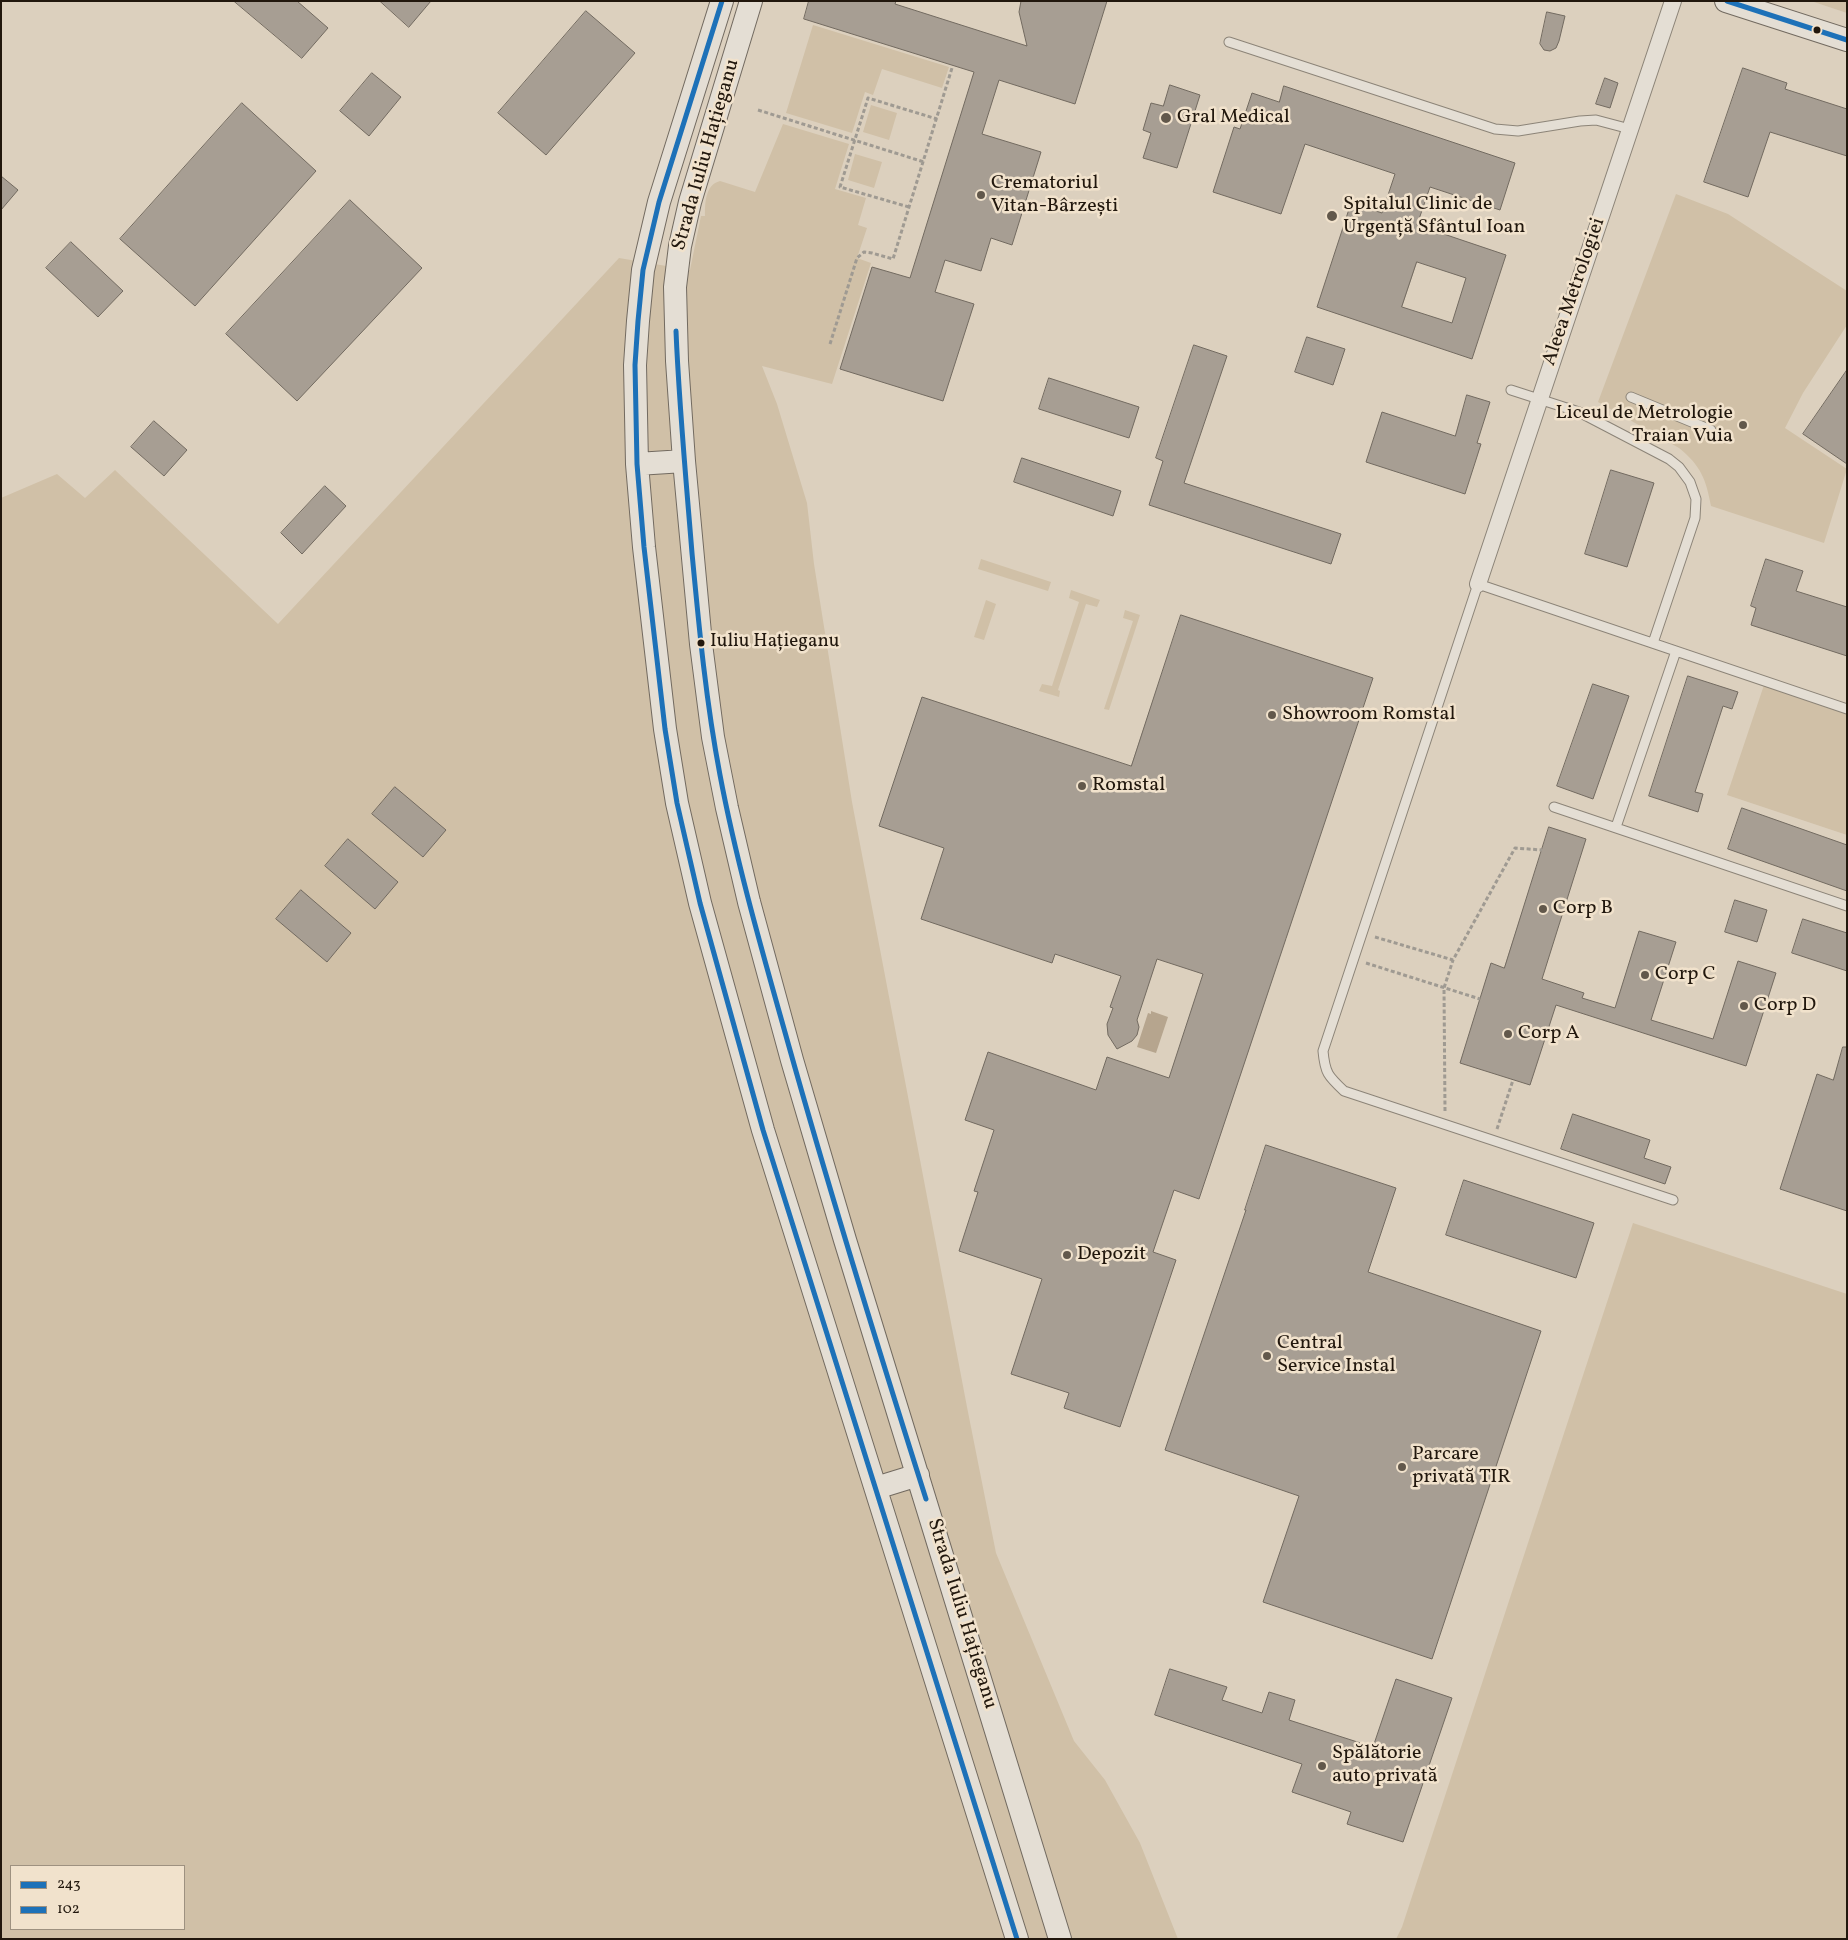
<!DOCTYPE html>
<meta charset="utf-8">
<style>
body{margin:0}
#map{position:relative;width:1848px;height:1940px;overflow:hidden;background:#dcd0be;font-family:Vollkorn,serif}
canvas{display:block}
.frame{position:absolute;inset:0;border:2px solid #21170d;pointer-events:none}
.legend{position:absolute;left:10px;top:1865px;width:175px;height:65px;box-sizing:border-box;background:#f1e2cc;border:1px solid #9e9180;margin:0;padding:6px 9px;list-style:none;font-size:15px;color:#21170d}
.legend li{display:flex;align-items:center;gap:10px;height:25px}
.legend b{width:25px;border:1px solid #9e9180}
</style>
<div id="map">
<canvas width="1848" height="1940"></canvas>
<div class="frame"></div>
<ul class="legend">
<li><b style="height:6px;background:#1d71b8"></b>243</li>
<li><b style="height:6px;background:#1d71b8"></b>102</li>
</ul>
</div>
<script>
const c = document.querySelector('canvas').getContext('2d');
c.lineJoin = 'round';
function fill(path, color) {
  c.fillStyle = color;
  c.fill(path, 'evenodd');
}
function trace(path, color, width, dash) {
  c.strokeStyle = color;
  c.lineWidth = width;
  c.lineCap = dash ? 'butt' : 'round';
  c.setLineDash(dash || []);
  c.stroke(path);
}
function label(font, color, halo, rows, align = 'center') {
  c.font = font + ' Vollkorn,serif';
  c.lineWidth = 5;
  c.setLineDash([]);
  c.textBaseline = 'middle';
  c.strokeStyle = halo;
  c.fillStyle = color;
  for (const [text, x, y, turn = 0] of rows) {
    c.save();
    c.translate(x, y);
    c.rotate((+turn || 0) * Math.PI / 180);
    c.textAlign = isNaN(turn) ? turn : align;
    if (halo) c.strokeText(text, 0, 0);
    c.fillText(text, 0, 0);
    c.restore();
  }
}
const green = new Path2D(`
 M1811,1h36v12z
 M813,25l136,42 -7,21 -60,-19 -9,26 -8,-3 -13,41 -66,-20z
 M871,105l26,8 -8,27 -26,-8z
 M783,124l66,20 -14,45 31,9 -8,27 9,3 -10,30 14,5 -39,121 -70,-18 15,38 30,99 7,61 38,238 115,605 29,146 78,188 31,39 35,63 38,96h-1177v-1441l56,-24 28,24 30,-28 163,154 341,-366 71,12 11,-54h4c0,-13 0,-31 15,-35l35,11zM11,1866h173v63h-173z
 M855,154l27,8 -8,26 -26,-8z
 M1676,194l52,20 119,77v34l-44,68 -18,35 62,41 -23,74 -113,-37c-5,-27 -10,-40 -32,-58l-81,-46z
 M981,559l70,23 -3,9 -70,-22z
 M1071,590l29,10 -3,7 -11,-3 -28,86 2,1 -1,6 -20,-6 3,-7 10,2 27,-84 -10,-4z
 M986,600l10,4 -12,36 -10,-3z
 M1125,610l15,5 -31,95 -5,-1 29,-88 -10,-3z
 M1764,685l83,28v122l-120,-40z
 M1633,1223l214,71v645h-451l6,-12z`);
const water = new Path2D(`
 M1151,1011l17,6 -12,36 -19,-6 11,-34 3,1z`);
const building = new Path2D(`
 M234,1h63l31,27 -26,30z
 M380,1h51l-22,26z
 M809,1h87l-1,3 132,42 -8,-34 2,-11h86l-32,103 -76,-24 -17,54 59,18 -29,93 -21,-7 -10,33 -36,-11 -10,32 39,12 -31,97 -103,-32 32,-102 38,11 64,-206 -170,-53z
 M586,11l49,42 -89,102 -48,-42z
 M1547,12l18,4 -6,25 -3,7 -6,3 -6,-1 -4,-6z
 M1743,68l44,15 -2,6 62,20v47l-77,-24 -22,65 -44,-15z
 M372,73l29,24 -32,39 -29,-25z
 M1605,78l13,5 -8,25 -14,-4z
 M1170,85l30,10 -23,73 -34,-10 8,-25 -8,-3 8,-27 12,3z
 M1284,86l231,77 -15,47 -70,-23 -13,38 89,30 -34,104 -155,-52 34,-104 31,10 13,-39 -90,-30 -24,70 -68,-22 21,-65 6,2 12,-36 27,9zM1417,262l49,16 -14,45 -50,-16z
 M242,103l74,68 -121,135 -75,-67z
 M1,176l17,14 -17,20z
 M350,200l72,68 -125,133 -71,-67z
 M71,242l52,49 -25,26 -52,-49z
 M1307,337l38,12 -12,36 -38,-13z
 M1194,345l33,11 -43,127 157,51 -10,30 -182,-59 14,-44 -7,-3z
 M1847,370v94l-44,-30z
 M1049,378l90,29 -10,31 -90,-29z
 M1467,395l23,7 -13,41 4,1 -16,50 -99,-32 16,-50 73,24z
 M154,421l33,29 -23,26 -33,-29z
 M1022,458l99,33 -8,25 -99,-34z
 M1611,470l43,13 -27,84 -42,-13z
 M325,486l21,20 -44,48 -21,-21z
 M1766,559l37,12 -7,20 51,16v49l-96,-31 5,-17 -5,-2z
 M1181,615l192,63 -174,521 -25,-9 -21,62 23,8 -56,167 -56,-19 5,-15 -58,-19 31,-95 -83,-28 19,-59 -4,-1 20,-61 -29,-10 23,-68 108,38 11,-33 62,21 34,-104 -46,-15 -20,61 2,7 -2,8 -5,6 -15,8 -9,-14 -1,-11 6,-16 -3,-1 11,-31 -66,-22 -3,9 -131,-44 23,-71 -65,-22 43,-129 209,69z
 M1688,676l50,16 -6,17 -9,-3 -28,86 8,2 -5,18 -49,-16z
 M1593,684l36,12 -36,103 -36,-13z
 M395,787l51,43 -23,27 -51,-43z
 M1742,808l105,37v46l-119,-42z
 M1549,827l37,12 -44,140 42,14 -2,5 33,10 24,-77 37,11 -25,78 62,19 25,-78 38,12 -30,93 -190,-61 -26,80 -70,-22 31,-100 13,5z
 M348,839l50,43 -23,27 -50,-43z
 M301,890l50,43 -24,29 -51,-43z
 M1735,900l32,10 -10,32 -32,-10z
 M1803,919l44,14v38l-55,-18z
 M1843,1047h4v164l-67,-22 37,-115 16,6z
 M1573,1114l77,26 -6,18 27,9 -6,17 -104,-35z
 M1266,1145l130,43 -28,84 173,59 -109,328 -169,-57 36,-106 -134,-46 81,-240h-1z
 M1464,1180l130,43 -18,55 -130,-43z
 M1170,1669l57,18 -5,13 40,13 7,-21 26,8 -6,20 84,27 23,-68 56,19 -49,144 -56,-18 4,-12 -59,-20 10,-28 -147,-49z`);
const path = new Path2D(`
 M758,110l166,52
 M909,207l-69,-20 28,-89 69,21
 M830,344l27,-86 7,-6 8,1 21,6 59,-191
 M1375,937l78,23 62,-112 27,2
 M1366,963l114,36
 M1445,1111l-1,-123 9,-28
 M1497,1129l16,-49`);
const service = new Path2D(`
 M1229,42l266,87 23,2 62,-10 16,-1 34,9
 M1511,390l68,22 90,47 10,8 11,15 6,17 -1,19 -42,125
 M1631,397l80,33
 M1554,807l293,99
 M1616,827l60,-176
 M1673,1200l-329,-109c-16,-15 -19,-18 -21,-40l155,-467 369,125`);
const minor = new Path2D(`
 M1478,584l195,-583`);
const secondary = new Path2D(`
 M722,1l-63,201 -16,68 -5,51 -3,44 2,99 7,83 21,182 12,74 23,100 63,227 254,809
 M751,1l-61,201 -10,44 -5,41 2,74 7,100 17,183 12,93 14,71 22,94 43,158 53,180 215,699
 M1726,1l121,39
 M637,464l47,-3
 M876,1488l42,-13`);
const bus1 = new Path2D(`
 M722,1l-63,201 -16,68 -5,51 -3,44 2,99 7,83 21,182 12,74 23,100 63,227 254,809
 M676,331c3,74 10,148 16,222 7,74 14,149 28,222 17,90 43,179 68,268 43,153 90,305 138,456`);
const bus2 = new Path2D(`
 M1727,1l120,39`);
const markers = [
 [1817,30,4.5,"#21170d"],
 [1166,118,6,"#62584b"],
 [981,195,5,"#62584b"],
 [1332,216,6,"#62584b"],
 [1743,425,5,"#62584b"],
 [701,643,4.5,"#21170d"],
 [1272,715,5,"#62584b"],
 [1082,786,5,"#62584b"],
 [1543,909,5,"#62584b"],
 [1645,975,5,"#62584b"],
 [1744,1006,5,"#62584b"],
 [1508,1034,5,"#62584b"],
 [1067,1255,5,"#62584b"],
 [1267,1356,5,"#62584b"],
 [1402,1467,5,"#62584b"],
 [1322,1766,5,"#62584b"]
];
const busNames = [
 ["Iuliu Hațieganu",710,643]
];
const poiNames = [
 ["Gral Medical",1177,118],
 ["Crematoriul",991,184],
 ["Vitan-Bârzești",991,207],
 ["Spitalul Clinic de",1343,205],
 ["Urgență Sfântul Ioan",1343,228],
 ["Liceul de Metrologie",1733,414,"right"],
 ["Traian Vuia",1733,437,"right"],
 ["Showroom Romstal",1282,715],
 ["Romstal",1092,786],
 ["Corp B",1553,909],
 ["Corp C",1655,975],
 ["Corp D",1754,1006],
 ["Corp A",1518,1034],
 ["Depozit",1077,1255],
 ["Central",1277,1344],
 ["Service Instal",1277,1367],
 ["Parcare",1412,1455],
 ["privată TIR",1412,1478],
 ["Spălătorie",1332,1754],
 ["auto privată",1332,1777]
];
const streetNames = [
 ["Strada Iuliu Hațieganu",707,155,-74],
 ["Aleea Metrologiei",1575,292,-71],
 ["Strada Iuliu Hațieganu",961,1614,73]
];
fill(green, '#d0c0a7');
fill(water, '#b6a58e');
fill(building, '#a79e93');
trace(building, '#726a60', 1);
trace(service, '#8c8478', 11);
trace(minor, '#8c8478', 18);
trace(secondary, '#726a60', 24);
trace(path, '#9f9a92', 3, [4, 2.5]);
trace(service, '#e4ded4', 9);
trace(minor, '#e4ded4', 16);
trace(secondary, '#e4ded4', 22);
trace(bus1, '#1d71b8', 5);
trace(bus2, '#1d71b8', 5);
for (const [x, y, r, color] of markers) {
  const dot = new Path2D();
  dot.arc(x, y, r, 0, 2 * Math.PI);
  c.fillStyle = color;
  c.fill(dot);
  trace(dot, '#f1e2cc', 2);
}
label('19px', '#21170d', '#f1e2cc', busNames, 'left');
label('20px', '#21170d', '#f1e2cc', poiNames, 'left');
label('20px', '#21170d', '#f1e2cc', streetNames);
</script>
